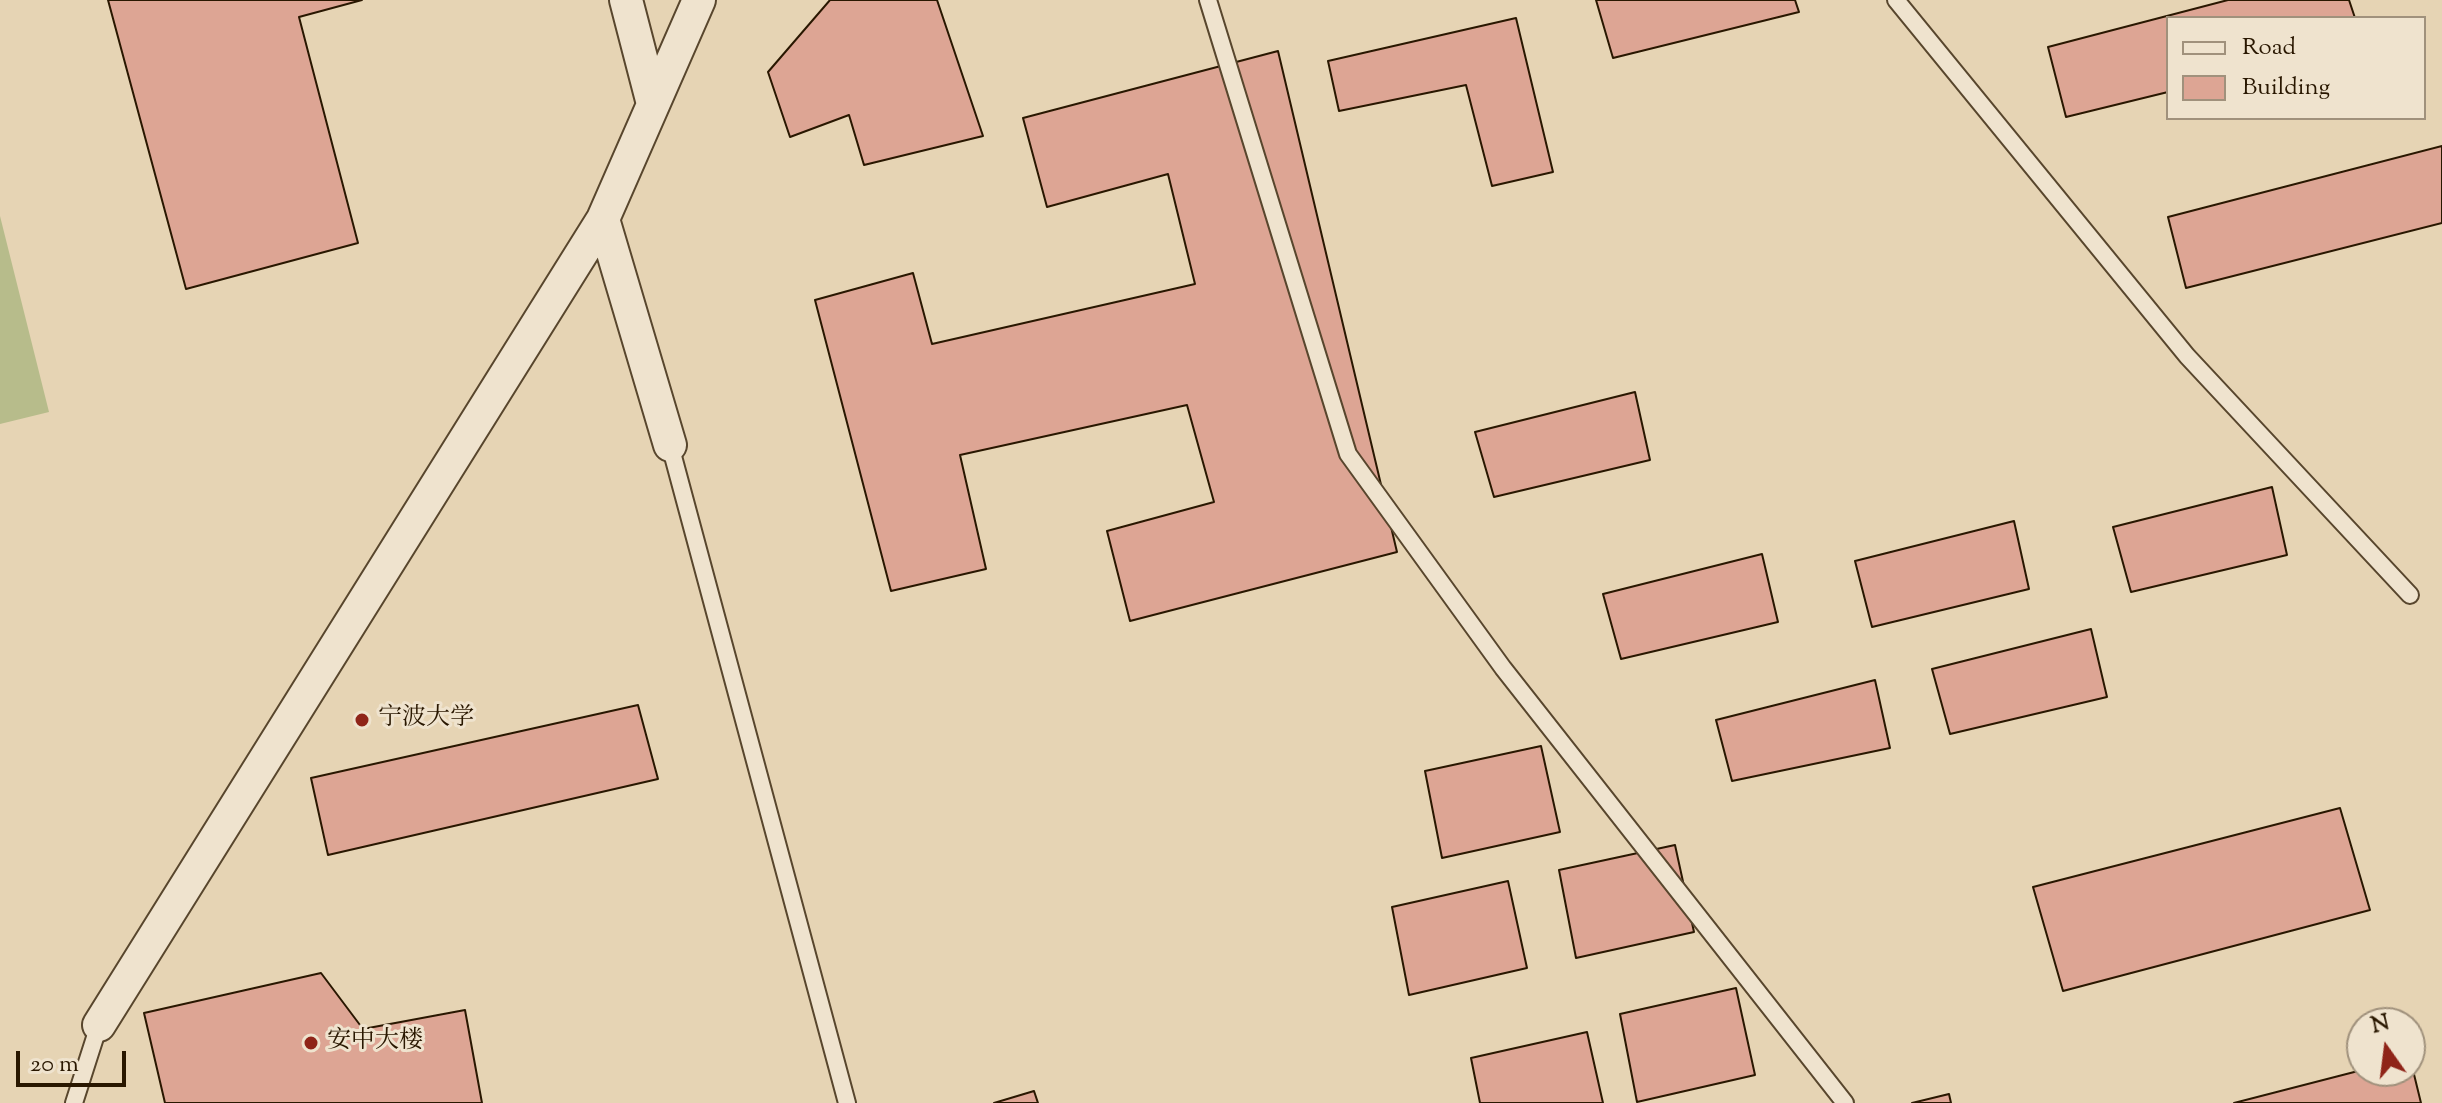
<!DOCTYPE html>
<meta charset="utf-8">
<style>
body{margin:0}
#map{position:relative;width:2442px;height:1103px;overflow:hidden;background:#e6d4b4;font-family:"Sorts Mill Goudy",serif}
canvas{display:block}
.legend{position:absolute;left:2166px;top:16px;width:260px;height:104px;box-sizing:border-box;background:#efe3ce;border:2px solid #a0917c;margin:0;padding:10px 14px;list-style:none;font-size:24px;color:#291700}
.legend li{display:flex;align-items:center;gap:16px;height:40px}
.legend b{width:40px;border:2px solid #a0917c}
.north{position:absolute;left:2346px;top:1007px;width:80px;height:80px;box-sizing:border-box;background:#efe3ce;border:2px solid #a0917c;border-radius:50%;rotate:346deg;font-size:22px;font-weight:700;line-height:32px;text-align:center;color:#291700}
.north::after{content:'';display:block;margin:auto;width:28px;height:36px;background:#8f2418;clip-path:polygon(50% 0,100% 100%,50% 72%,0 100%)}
.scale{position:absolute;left:16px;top:1051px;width:110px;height:36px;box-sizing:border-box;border:4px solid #291700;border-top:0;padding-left:10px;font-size:24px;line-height:28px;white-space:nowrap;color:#291700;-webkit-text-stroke:6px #efe3ce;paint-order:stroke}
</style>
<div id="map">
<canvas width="2442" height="1103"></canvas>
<ul class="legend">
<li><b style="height:10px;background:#efe3ce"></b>Road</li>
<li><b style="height:22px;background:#dda594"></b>Building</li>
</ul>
<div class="north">N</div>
<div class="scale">20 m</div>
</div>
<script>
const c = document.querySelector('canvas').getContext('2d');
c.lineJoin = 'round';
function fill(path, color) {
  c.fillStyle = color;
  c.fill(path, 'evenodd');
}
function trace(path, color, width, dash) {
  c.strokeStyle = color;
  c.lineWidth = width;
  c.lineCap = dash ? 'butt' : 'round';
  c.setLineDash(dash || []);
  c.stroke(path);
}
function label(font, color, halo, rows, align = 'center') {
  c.font = font + ' "Sorts Mill Goudy","Noto Serif SC",serif';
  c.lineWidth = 6;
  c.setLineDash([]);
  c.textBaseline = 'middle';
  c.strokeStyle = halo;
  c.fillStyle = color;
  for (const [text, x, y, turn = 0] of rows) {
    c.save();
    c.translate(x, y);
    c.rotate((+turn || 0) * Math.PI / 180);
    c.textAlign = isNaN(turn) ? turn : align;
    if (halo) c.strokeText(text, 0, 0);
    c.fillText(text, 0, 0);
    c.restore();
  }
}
const green = new Path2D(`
 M0,216l49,196 -49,12z`);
const building = new Path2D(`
 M108,0h254l-63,17 59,226 -172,46z
 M830,0h107l46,136 -119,29 -15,-50 -59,22 -22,-65z
 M1596,0h199l4,12 -186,46z
 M2228,0h121l6,18h-187v74l-102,25 -18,-70z
 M1516,18l37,154 -61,14 -26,-101 -127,26 -11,-50z
 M1278,51l119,501 -267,69 -23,-90 107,-29 -27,-97 -227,50 26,114 -95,22 -76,-291 98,-27 19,71 263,-60 -27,-110 -121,33 -24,-89z
 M2442,146v77l-256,65 -18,-71z
 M1635,392l15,68 -156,37 -19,-65z
 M2272,487l15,68 -156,37 -18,-65z
 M2014,521l15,68 -157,38 -17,-66z
 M1762,554l16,68 -157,37 -18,-65z
 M2091,629l16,68 -157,37 -18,-65z
 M1875,680l15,68 -158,33 -16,-61z
 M638,705l20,74 -330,76 -17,-77z
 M1541,746l19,86 -118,26 -17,-87z
 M2340,808l30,102 -307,81 -30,-104z
 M1675,845l19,87 -118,26 -17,-88z
 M1508,881l19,87 -118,27 -17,-88z
 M321,973l42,56 102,-19 17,93h-317l-21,-90z
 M1736,988l19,87 -118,27 -17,-88z
 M1587,1032l16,71h-123l-9,-45z
 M2410,1058l11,45h-187l128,-33 48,1z
 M1034,1091l4,12h-44z
 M1949,1094l2,9h-39z`);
const lane = new Path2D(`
 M1208,0l140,454 155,214 342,435
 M1896,0l291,356 223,239
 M670,445l177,658
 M74,1103l25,-78`);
const street = new Path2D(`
 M626,0l27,104
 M603,219l96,-219
 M99,1025l504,-806 67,226`);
const markers = [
 [362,720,8,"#8f2418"],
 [311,1043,8,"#8f2418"]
];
const poiNames = [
 ["宁波大学",378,720],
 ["安中大楼",327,1043]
];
fill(green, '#b7bc8b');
fill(building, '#dda594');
trace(building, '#291700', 2);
trace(lane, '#58462d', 20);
trace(street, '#58462d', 36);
trace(lane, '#efe3ce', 16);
trace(street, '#efe3ce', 32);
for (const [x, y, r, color] of markers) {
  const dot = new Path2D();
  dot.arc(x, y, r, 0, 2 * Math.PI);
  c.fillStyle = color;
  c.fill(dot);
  trace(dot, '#efe3ce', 3);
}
label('24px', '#291700', '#efe3ce', poiNames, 'left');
</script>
